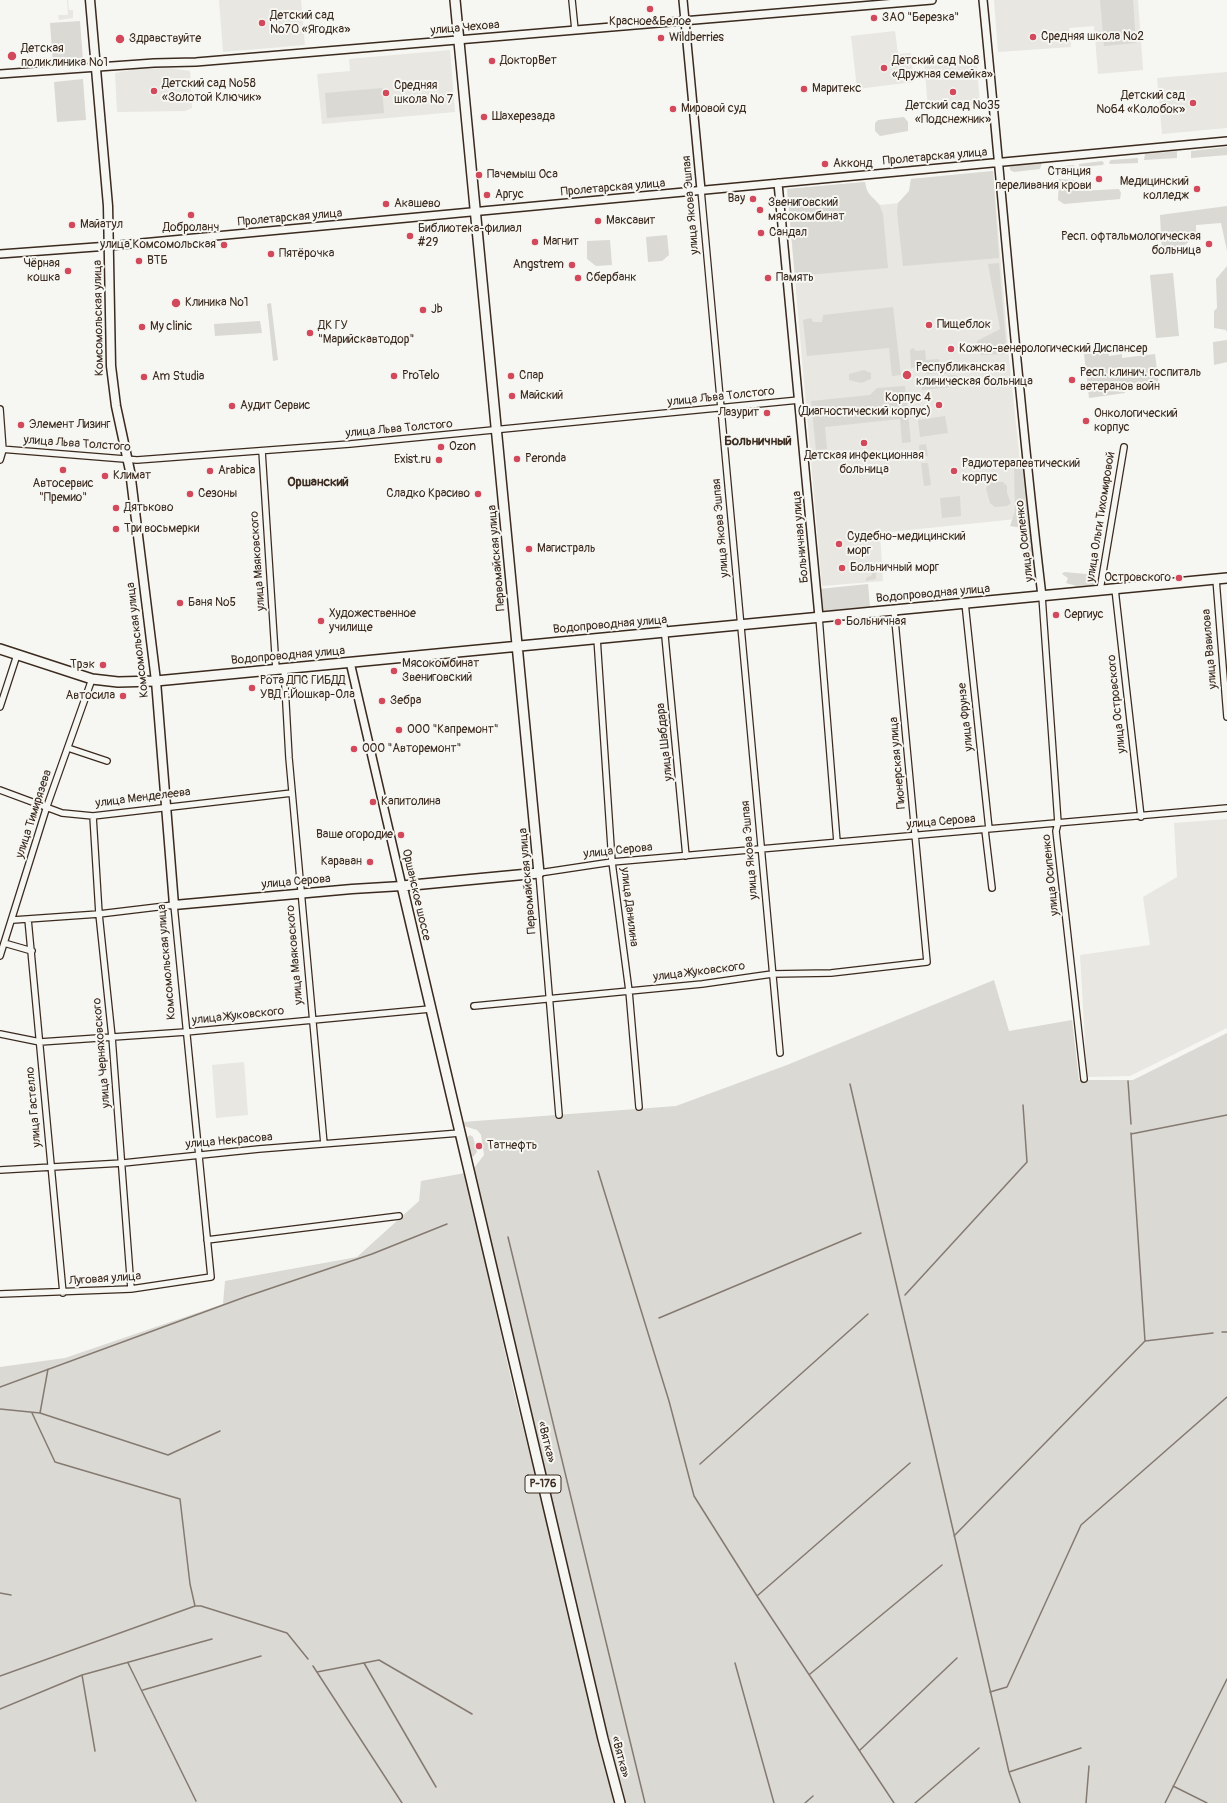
<!DOCTYPE html>
<meta charset="utf-8">
<style>
body{margin:0}
canvas{display:block;background:#f6f6f2}
</style>
<canvas width="1227" height="1803"></canvas>
<script>
const c = document.querySelector('canvas').getContext('2d');
c.lineJoin = 'round';
function fill(path, color) {
  c.fillStyle = color;
  c.fill(path, 'evenodd');
}
function trace(path, color, width, dash) {
  c.strokeStyle = color;
  c.lineWidth = width;
  c.lineCap = dash ? 'butt' : 'round';
  c.setLineDash(dash || []);
  c.stroke(path);
}
function label(font, color, halo, rows, align = 'center') {
  c.font = font + ' Pangolin,sans-serif';
  c.lineWidth = 4;
  c.setLineDash([]);
  c.textBaseline = 'middle';
  c.strokeStyle = halo;
  c.fillStyle = color;
  for (const [text, x, y, turn = 0] of rows) {
    c.save();
    c.translate(x, y);
    c.rotate((+turn || 0) * Math.PI / 180);
    c.textAlign = isNaN(turn) ? turn : align;
    if (halo) c.strokeText(text, 0, 0);
    c.fillText(text, 0, 0);
    c.restore();
  }
}
const built = new Path2D(`
 M67,0h1l1,10h4v8l-14,2 -1,-5h10z
 M219,0h82l4,45 -82,7z
 M994,0h144l5,70 -45,4 -4,-48 -25,2 2,19 -73,5z
 M895,31l3,23 13,-1 3,29 -57,7 -6,-53z
 M450,50l5,62 -133,12 -5,-50 33,-3 -1,-12z
 M976,56l4,48 -52,5 -4,-48z
 M170,68l20,3 2,37 -7,3 -68,1 -2,-39 21,-4z
 M1227,72v56l-65,6 -5,-56z
 M993,171l16,187 17,160 -146,15 3,48 -61,5 -35,-397 78,-7 2,9 4,8 9,6 19,-2 10,-12 2,-12z
 M1227,819v209l-97,48 -43,1 -7,-122 70,-10 -7,-48 34,-20 -3,-54z
 M244,1062l4,53 -32,3 -4,-53z`);
const green = new Path2D(`
 M1100,0h33l3,43 -32,3z
 M80,21l3,40 -30,3 -3,-41z
 M83,79l3,41 -29,2 -3,-40z
 M382,88l2,25 -57,5 -2,-25z
 M904,117l4,5v9l-28,5 -5,-5v-8l3,-3z
 M1227,147v8l-36,3v-7z
 M1177,151v7l-33,2 1,-6z
 M1101,155v2l-54,5 1,-2z
 M1138,158v5l-28,1 -1,-2 2,-2z
 M1102,161l2,2 -1,2 -24,2v-3z
 M1038,162l4,1 -2,6 -26,3 -4,-2v-3l3,-2z
 M1073,165l2,1 -1,2 -28,3v-3z
 M993,171l6,87 -96,8 -6,-54 1,-9 11,-12 2,-12z
 M1059,179l15,1 4,11 41,-2 2,4 -1,6 -56,5 -6,-4z
 M865,182c2,13 6,13 14,22 2,3 2,7 4,10l5,54 -93,8 -8,-87z
 M1227,206v45l-6,-28 -25,2v9c-10,13 -19,16 -34,20l-2,-39z
 M667,235l2,20 -7,6 -14,1 -2,-25z
 M610,240l2,25 -16,1 -9,-7v-18z
 M999,263l8,91 -26,1 -6,-5 2,-9 23,-12 -12,-65z
 M1227,266v66l-1,-2 -12,-2v-17l3,-3 -1,-29z
 M1173,273l6,63 -23,2 -6,-63z
 M271,303l7,57 -5,1 -6,-57z
 M893,307l8,68 -9,1 -3,-28 -82,8 -4,-36 8,-2 2,4h9l1,-7z
 M260,321l2,12 -47,3 -1,-12z
 M1227,340v22l-13,3 -1,-23z
 M913,348l3,3 9,-1 1,10 13,-1 1,10 3,-5 14,-1 3,5 -3,4 -13,2 -4,-5v4l-14,1 -1,-6 -9,1 -1,-2 -4,1 -1,-18z
 M1108,351l1,5 13,-2v4l33,-4 4,31 -35,4 1,4 -36,5 -5,-44z
 M864,370l7,3v6l-10,4 -12,-3v-6z
 M955,375l5,3 1,8 -39,4 -1,-12z
 M905,386l6,56 -9,1 -2,-24 -75,8 2,22 -11,1 -5,-49 59,-6 7,-7z
 M945,416l3,17 -28,4 -2,-17z
 M926,444l2,12 -8,1 -1,-12z
 M1023,460l12,96h-4l-8,4 -1,-5v-27l-12,-2 5,-15 -1,-47z
 M921,463h7l3,22 -7,1z
 M989,482h14l4,4v7l4,10 -4,3 -12,1 -5,-4 -4,-15z
 M960,496l1,20 -19,2 -2,-20z
 M873,565h3v14l-10,2v-3l6,-3 -2,-9z
 M1064,572l22,2 8,5v6l-17,1 -11,-3 2,-5 -6,-4z
 M868,584l2,23 -49,4 -2,-22z
 M994,980l15,51 63,-11 7,60h54l94,-47v770h-604l-18,-68 -54,-241 -44,-173 -33,-146v-7l10,-13 -3,-20 -4,-5 -13,-4 -1,-4 213,-16 111,-41z
 M470,1135l3,2 4,15 -4,5 -3,-1 -4,-18z
 M465,1173l48,215 104,415h-617v-436l65,-9 158,-54 2,-23 132,-24 62,-56 2,-20z`);
const stream = new Path2D(`
 M1128,1081l3,43
 M850,1084l159,688 11,31
 M1131,1133l14,208
 M1131,1134l96,-19
 M598,1171l71,230 25,95 63,100 137,207
 M508,1237l137,566
 M905,1295l122,-133 -4,-57
 M659,1318l202,-85
 M1222,1332h5
 M0,1387l245,-90 127,-43 75,-30
 M0,1409l40,4 128,42 52,-24
 M32,1413l23,49 125,37 10,85 5,22
 M40,1413l8,-44
 M700,1464l168,-150
 M954,1536l191,-195 68,-8
 M0,1593l11,2
 M757,1596l153,-133
 M128,1663l68,138
 M364,1663l72,124
 M735,1663l39,140
 M313,1666l89,137
 M317,1672l62,-12 93,54
 M810,1674l132,-109
 M82,1675l13,76
 M0,1676l195,-70h6l86,27 21,26
 M143,1690l118,-34
 M990,1692l17,-5 74,-162 146,-128
 M0,1709l82,-34 130,-36
 M860,1750l97,-92
 M1009,1772l72,-24
 M1173,1786l34,17
 M805,1803l8,-7
 M915,1803l64,-55
 M1086,1803l3,-37
 M1165,1803l62,-124`);
const minor = new Path2D(`
 M572,0l3,30
 M701,190l79,863
 M0,409l3,41 -3,10
 M0,449l137,11 213,-16 449,-44
 M262,451l14,218
 M1216,579l11,138
 M1115,589l26,228
 M1100,590l24,-143
 M1042,596l16,227 -2,8 28,248
 M965,603l24,226
 M819,617l18,225
 M664,626l22,230
 M597,638l15,224 17,129 10,116
 M284,668l5,90 35,386
 M0,707l17,-52
 M68,748l39,13
 M0,790l62,23 31,3 199,-23
 M93,816l6,98 13,123 19,252
 M985,830l7,58
 M28,919l35,374
 M4,943l28,8
 M0,956l47,-150 45,-127
 M474,1006l228,-22 70,-10 59,-1 96,-11 -33,-352
 M0,1034l40,8 146,-10 244,-23
 M559,1115l-20,-242 73,-11 615,-54
 M0,1170l123,-7 136,-14 201,-16
 M207,1240l192,-24
 M0,1294l131,-5 80,-12 -37,-372 -75,9 -86,6`);
const tertiary = new Path2D(`
 M683,0l18,190
 M983,0c20,199 35,398 59,596
 M0,74l154,-11 42,-1 736,-62
 M778,183l41,434
 M0,254l109,-8 1118,-105
 M350,662l52,224`);
const secondary = new Path2D(`
 M90,0l18,206 3,160 5,40 14,65 26,210 18,224 178,-16 50,-3`);
const primary = new Path2D(`
 M455,0l84,873 -137,13 201,853 17,64
 M0,649l92,30 26,3 38,-1 1071,-103`);
const markers = [
 [650,9,4,"#d1495b"],
 [874,18,4,"#d1495b"],
 [262,23,4,"#d1495b"],
 [1033,37,4,"#d1495b"],
 [661,38,4,"#d1495b"],
 [120,39,5,"#d1495b"],
 [12,56,5,"#d1495b"],
 [492,61,4,"#d1495b"],
 [884,68,4,"#d1495b"],
 [804,89,4,"#d1495b"],
 [154,91,4,"#d1495b"],
 [953,92,4,"#d1495b"],
 [386,93,4,"#d1495b"],
 [1193,103,4,"#d1495b"],
 [673,109,4,"#d1495b"],
 [484,117,4,"#d1495b"],
 [825,164,4,"#d1495b"],
 [479,175,4,"#d1495b"],
 [1099,179,4,"#d1495b"],
 [1197,189,4,"#d1495b"],
 [487,195,4,"#d1495b"],
 [753,199,4,"#d1495b"],
 [386,204,4,"#d1495b"],
 [760,210,4,"#d1495b"],
 [191,215,4,"#d1495b"],
 [598,221,4,"#d1495b"],
 [72,225,4,"#d1495b"],
 [761,233,4,"#d1495b"],
 [410,236,4,"#d1495b"],
 [535,242,4,"#d1495b"],
 [1209,244,4,"#d1495b"],
 [224,245,4,"#d1495b"],
 [271,254,4,"#d1495b"],
 [139,261,4,"#d1495b"],
 [572,265,4,"#d1495b"],
 [68,271,4,"#d1495b"],
 [578,278,4,"#d1495b"],
 [768,278,4,"#d1495b"],
 [176,303,5,"#d1495b"],
 [423,310,4,"#d1495b"],
 [929,325,4,"#d1495b"],
 [142,327,4,"#d1495b"],
 [310,333,4,"#d1495b"],
 [951,349,4,"#d1495b"],
 [907,375,5,"#d1495b"],
 [394,376,4,"#d1495b"],
 [511,376,4,"#d1495b"],
 [144,377,4,"#d1495b"],
 [1072,380,4,"#d1495b"],
 [512,396,4,"#d1495b"],
 [939,405,4,"#d1495b"],
 [232,406,4,"#d1495b"],
 [767,413,4,"#d1495b"],
 [1086,421,4,"#d1495b"],
 [21,425,4,"#d1495b"],
 [864,443,4,"#d1495b"],
 [441,447,4,"#d1495b"],
 [517,459,4,"#d1495b"],
 [439,460,4,"#d1495b"],
 [63,470,4,"#d1495b"],
 [210,471,4,"#d1495b"],
 [954,471,4,"#d1495b"],
 [105,476,4,"#d1495b"],
 [190,494,4,"#d1495b"],
 [478,494,4,"#d1495b"],
 [116,508,4,"#d1495b"],
 [116,529,4,"#d1495b"],
 [839,544,4,"#d1495b"],
 [529,549,4,"#d1495b"],
 [842,568,4,"#d1495b"],
 [1179,578,4,"#d1495b"],
 [180,603,4,"#d1495b"],
 [1056,615,4,"#d1495b"],
 [321,621,4,"#d1495b"],
 [838,622,4,"#d1495b"],
 [103,665,4,"#d1495b"],
 [394,671,4,"#d1495b"],
 [252,688,4,"#d1495b"],
 [123,696,4,"#d1495b"],
 [382,701,4,"#d1495b"],
 [399,730,4,"#d1495b"],
 [354,749,4,"#d1495b"],
 [373,802,4,"#d1495b"],
 [401,835,4,"#d1495b"],
 [370,862,4,"#d1495b"],
 [479,1146,4,"#d1495b"]
];
const shields = [
 [543,1484,36]
];
const shieldNames = [
 ["Р-176",543,1484]
];
const poiNames = [
 ["Детский сад",270,16],
 ["№70 «Ягодка»",270,30],
 ["ЗАО \"Березка\"",882,18],
 ["Красное&Белое",650,22,"center"],
 ["Средняя школа №2",1041,37],
 ["Wildberries",669,38],
 ["Здравствуйте",129,39],
 ["Детская",21,49],
 ["поликлиника №1",21,63],
 ["ДокторВет",500,61],
 ["Детский сад №8",892,61],
 ["«Дружная семейка»",892,75],
 ["Детский сад №58",162,84],
 ["«Золотой Ключик»",162,98],
 ["Средняя",394,86],
 ["школа № 7",394,100],
 ["Маритекс",812,89],
 ["Детский сад",1185,96,"right"],
 ["№64 «Колобок»",1185,110,"right"],
 ["Детский сад №35",953,106,"center"],
 ["«Подснежник»",953,120,"center"],
 ["Мировой суд",681,109],
 ["Шахерезада",492,117],
 ["Акконд",833,164],
 ["Станция",1091,172,"right"],
 ["переливания крови",1091,186,"right"],
 ["Пачемыш Оса",487,175],
 ["Медицинский",1189,182,"right"],
 ["колледж",1189,196,"right"],
 ["Аргус",495,195],
 ["Вау",745,199,"right"],
 ["Звениговский",768,203],
 ["мясокомбинат",768,217],
 ["Акашево",394,204],
 ["Максавит",606,221],
 ["Майатул",80,225],
 ["Доброланч",191,228,"center"],
 ["Библиотека-филиал",418,229],
 ["#29",418,243],
 ["Сандал",769,233],
 ["Респ. офтальмологическая",1201,237,"right"],
 ["больница",1201,251,"right"],
 ["Магнит",543,242],
 ["улица Комсомольская",216,245,"right"],
 ["Пятёрочка",279,254],
 ["ВТБ",147,261],
 ["Чёрная",60,264,"right"],
 ["кошка",60,278,"right"],
 ["Angstrem",564,265,"right"],
 ["Сбербанк",586,278],
 ["Память",776,278],
 ["Клиника №1",185,303],
 ["Jb",431,310],
 ["Пищеблок",937,325],
 ["ДК ГУ",318,326],
 ["\"Марийскавтодор\"",318,340],
 ["My clinic",150,327],
 ["Кожно-венерологический Диспансер",959,349],
 ["Республиканская",916,368],
 ["клиническая больница",916,382],
 ["Респ. клинич. госпиталь",1080,373],
 ["ветеранов войн",1080,387],
 ["ProTelo",402,376],
 ["Спар",519,376],
 ["Am Studia",152,377],
 ["Майский",520,396],
 ["Корпус 4",931,398,"right"],
 ["(Диагностический корпус)",931,412,"right"],
 ["Аудит Сервис",240,406],
 ["Лазурит",759,413,"right"],
 ["Онкологический",1094,414],
 ["корпус",1094,428],
 ["Элемент Лизинг",29,425],
 ["Ozon",449,447],
 ["Детская инфекционная",864,456,"center"],
 ["больница",864,470,"center"],
 ["Peronda",525,459],
 ["Exist.ru",431,460,"right"],
 ["Радиотерапевтический",962,464],
 ["корпус",962,478],
 ["Arabica",218,471],
 ["Климат",113,476],
 ["Автосервис",63,484,"center"],
 ["\"Премио\"",63,498,"center"],
 ["Сезоны",198,494],
 ["Сладко Красиво",470,494,"right"],
 ["Дятьково",124,508],
 ["Три восьмерки",124,529],
 ["Судебно-медицинский",847,537],
 ["морг",847,551],
 ["Магистраль",537,549],
 ["Больничный морг",850,568],
 ["Островского",1171,578,"right"],
 ["Баня №5",188,603],
 ["Художественное",329,614],
 ["училище",329,628],
 ["Сергиус",1064,615],
 ["Больничная",846,622],
 ["Мясокомбинат",402,664],
 ["Звениговский",402,678],
 ["Трэк",95,665,"right"],
 ["Рота ДПС ГИБДД",260,681],
 ["УВД г.Йошкар-Ола",260,695],
 ["Автосила",115,696,"right"],
 ["Зебра",390,701],
 ["ООО \"Капремонт\"",407,730],
 ["ООО \"Авторемонт\"",362,749],
 ["Капитолина",381,802],
 ["Ваше огородие",393,835,"right"],
 ["Караван",362,862,"right"],
 ["Татнефть",487,1146]
];
const streetNames = [
 ["улица Чехова",465,28,-5],
 ["Пролетарская улица",935,157,-5],
 ["Пролетарская улица",613,188,-5],
 ["улица Якова Эшпая",691,205,-95],
 ["Пролетарская улица",290,218,-5],
 ["Комсомольская улица",99,318,-91],
 ["улица Льва Толстого",721,397,-6],
 ["улица Льва Толстого",399,429,-5],
 ["улица Льва Толстого",77,444,4],
 ["улица Ольги Тихомировой",1101,517,-81],
 ["улица Якова Эшпая",721,528,-95],
 ["Больничная улица",801,537,-95],
 ["улица Осипенко",1025,541,-97],
 ["Первомайская улица",497,558,-95],
 ["улица Маяковского",258,561,-94],
 ["Водопроводная улица",933,594,-5],
 ["Водопроводная улица",610,625,-5],
 ["Комсомольская улица",138,640,-97],
 ["улица Вавилова",1210,649,-95],
 ["Водопроводная улица",288,656,-5],
 ["улица Островского",1117,704,-96],
 ["улица Фрунзе",966,717,-96],
 ["улица Шабдара",665,742,-96],
 ["Пионерская улица",898,763,-95],
 ["улица Менделеева",143,798,-7],
 ["улица Тимирязева",34,814,-72],
 ["улица Серова",941,822,-5],
 ["улица Якова Эшпая",750,850,-95],
 ["улица Серова",618,851,-6],
 ["улица Осипенко",1051,875,-96],
 ["Первомайская улица",528,881,-95],
 ["улица Серова",296,882,-5],
 ["Оршанское шоссе",416,895,77],
 ["улица Данилина",629,907,83],
 ["улица Маяковского",295,955,-95],
 ["Комсомольская улица",167,962,-95],
 ["улица Жуковского",699,972,-7],
 ["улица Жуковского",238,1016,-6],
 ["улица Черняховского",102,1053,-95],
 ["улица Гастелло",34,1107,-95],
 ["улица Некрасова",229,1141,-5],
 ["Луговая улица",105,1279,-4],
 ["«Вятка»",546,1442,76],
 ["«Вятка»",620,1757,75]
];
const neighbourhoodNames = [
 ["Больничный",758,442],
 ["Оршанский",318,483]
];
fill(built, '#e8e7e2');
fill(green, '#dad9d3');
trace(stream, '#857a71', 1.5);
trace(minor, '#3b2a1e', 8);
trace(tertiary, '#3b2a1e', 10);
trace(secondary, '#3b2a1e', 11);
trace(primary, '#3b2a1e', 12);
trace(minor, '#f6f6f2', 5.5);
trace(tertiary, '#f6f6f2', 7);
trace(secondary, '#f6f6f2', 8);
trace(primary, '#f6f6f2', 9);
for (const [x, y, r, color] of markers) {
  const dot = new Path2D();
  dot.arc(x, y, r, 0, 2 * Math.PI);
  c.fillStyle = color;
  c.fill(dot);
  trace(dot, '#f6f6f2', 1.5);
}
for (const [x, y, w] of shields) {
  const box = new Path2D();
  box.roundRect(x - w / 2, y - 9, w, 18, 3);
  c.fillStyle = '#f6f6f2';
  c.fill(box);
  trace(box, '#3b2a1e', 1);
}
label('bold 11px', '#3b2a1e', null, shieldNames);
label('12px', '#3b2a1e', '#f6f6f2', poiNames, 'left');
label('12px', '#3b2a1e', '#f6f6f2', streetNames);
label('bold 13px', '#3b2a1e', '#f6f6f2', neighbourhoodNames);
</script>
